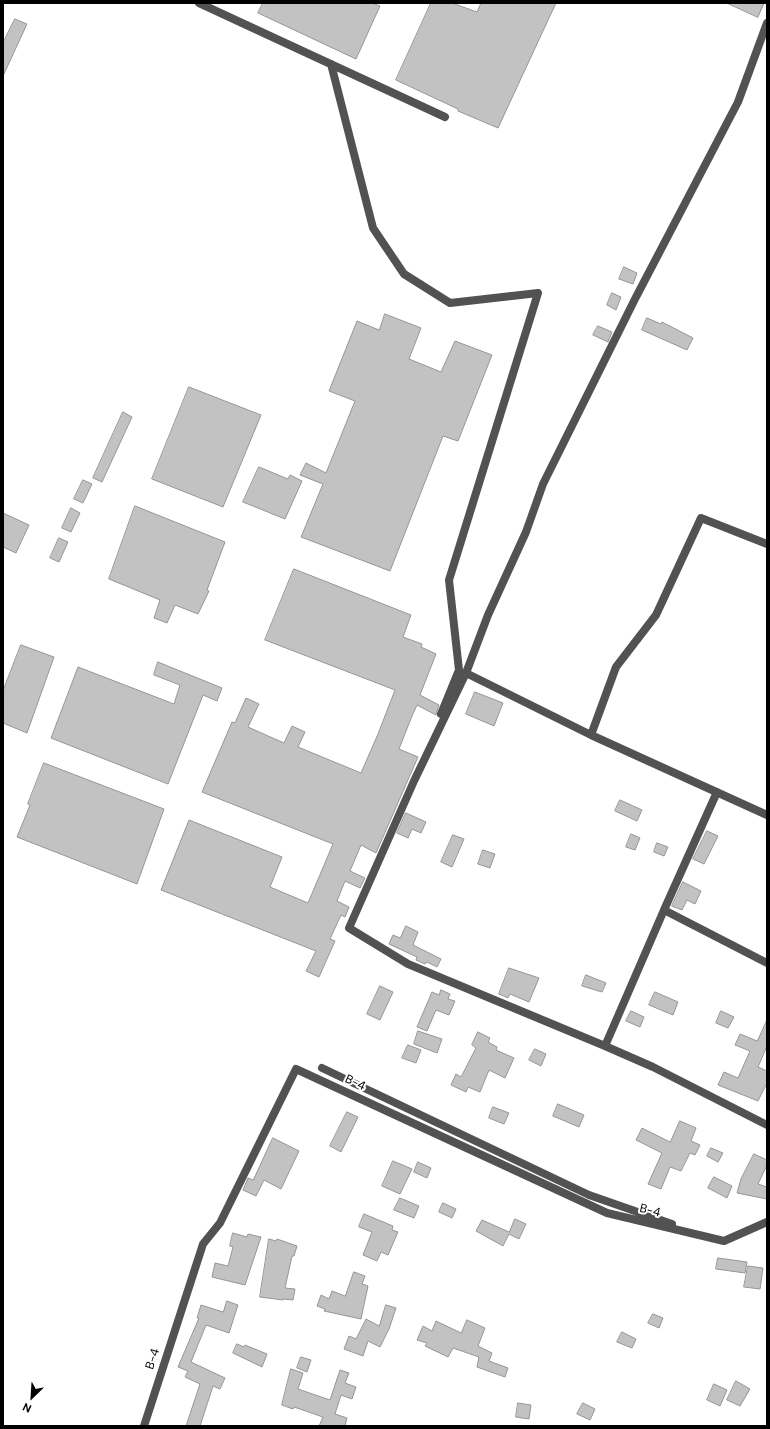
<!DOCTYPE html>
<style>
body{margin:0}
#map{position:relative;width:770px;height:1429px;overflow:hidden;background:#fff;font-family:"DM Sans",sans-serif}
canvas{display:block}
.frame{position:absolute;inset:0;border:4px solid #000;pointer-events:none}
.north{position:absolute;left:12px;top:1377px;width:40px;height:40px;-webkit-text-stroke:3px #fff;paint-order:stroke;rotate:205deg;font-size:11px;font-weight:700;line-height:16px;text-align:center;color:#000}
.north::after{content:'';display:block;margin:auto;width:14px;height:18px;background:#000;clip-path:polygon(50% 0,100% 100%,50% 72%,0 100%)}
</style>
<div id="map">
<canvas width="770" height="1429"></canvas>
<div class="frame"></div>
<div class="north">N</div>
</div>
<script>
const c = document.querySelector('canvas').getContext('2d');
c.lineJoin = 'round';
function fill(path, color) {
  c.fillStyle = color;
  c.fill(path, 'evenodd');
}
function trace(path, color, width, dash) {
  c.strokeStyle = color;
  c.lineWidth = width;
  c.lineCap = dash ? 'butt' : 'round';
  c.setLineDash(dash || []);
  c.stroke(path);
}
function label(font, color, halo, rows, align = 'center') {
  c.font = font + ' "DM Sans",sans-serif';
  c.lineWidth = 4;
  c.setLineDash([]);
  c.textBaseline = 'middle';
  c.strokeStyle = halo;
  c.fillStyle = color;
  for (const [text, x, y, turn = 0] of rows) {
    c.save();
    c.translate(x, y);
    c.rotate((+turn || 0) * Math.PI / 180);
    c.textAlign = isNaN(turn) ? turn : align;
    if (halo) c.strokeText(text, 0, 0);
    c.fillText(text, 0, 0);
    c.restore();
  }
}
const building = new Path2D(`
 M263,3h109l8,3 -24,53 -98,-46z
 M431,3h21l25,9 4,-9h75l-58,125 -40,-17v-2l-62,-29z
 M727,3h37l-6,14z
 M15,19l12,5 -24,52v-33z
 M624,267l13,6 -4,11 -14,-5z
 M612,293l9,4 -5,13 -9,-5z
 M385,314l36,14 -12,31 32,13 14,-31 37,14 -34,86 -15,-5 -53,135 -89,-34 22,-53 -23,-9 6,-12 20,10 29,-72 -26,-10 28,-70 22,9z
 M647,318l14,6 1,-2 31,16 -6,12 -45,-20z
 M598,326l14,6 -4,10 -15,-7z
 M189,387l72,28 -38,92 -71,-28z
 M123,412l9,5 -30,65 -9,-4z
 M259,467l29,12 2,-4 12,6 -17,38 -42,-17z
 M83,480l9,4 -9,19 -9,-4z
 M135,506l90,36 -18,48 2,1 -11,23 -23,-9 -8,18 -13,-5 6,-18 -51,-21z
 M71,508l9,5 -9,19 -9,-4z
 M3,513l26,12 -13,28 -13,-6z
 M59,538l9,4 -9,20 -9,-4z
 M294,569l117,46 -8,22 19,7 -1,3 15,7 -16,41 19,10 -3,10 -19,-10 -5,11 -13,33 19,8 -42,96 -15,-8 -11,26 15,7 -5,10 -15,-7 -8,20 12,6 -4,10 -4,-2 -11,24 5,2 -16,36 -13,-6 10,-20 -155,-61 28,-70 93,37 -12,30 38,16 25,-59 -131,-52 30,-70 3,1 11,-25 13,6 -11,23 36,16 8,-17 13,6 -7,15 63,26 17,-39 17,-44 -130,-50z
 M21,645l33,12 -27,76 -24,-10v-32z
 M158,662l64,26 -5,13 -14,-6 -35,89 -117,-46 27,-71 96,37 6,-19 -26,-10z
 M475,692l28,11 -9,23 -28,-12z
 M44,763l120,46 -27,75 -120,-47 13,-32 -2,-1z
 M620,800l22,10 -5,11 -22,-10z
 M406,813l20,9 -5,11 -9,-4 -4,9 -11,-5z
 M707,831l11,5 -14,28 -11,-5z
 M631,834l9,4 -5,12 -9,-3z
 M453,835l11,4 -12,28 -11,-5z
 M657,843l11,4 -4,9 -10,-4z
 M483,850l12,4 -5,14 -12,-4z
 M683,882l18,9 -6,13 -8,-4 -5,10 -10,-4z
 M406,926l12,6 -5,13 28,14 -4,8 -10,-5 -2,2 -9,-4 1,-3 -28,-13 4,-9 7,3z
 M509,968l30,10 -10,24 -19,-8 -2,4 -9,-4z
 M586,975l20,8 -4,9 -20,-6z
 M380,986l13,6 -13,28 -13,-6z
 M441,990l9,4 -2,5 7,2 -6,14 -13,-5 -9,21 -10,-4 15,-35 7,3z
 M655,992l23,10 -5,13 -24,-10z
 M631,1011l13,6 -4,10 -14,-6z
 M721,1011l13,6 -6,11 -12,-5z
 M767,1020v26l-9,21 9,4v12l-9,18 -40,-16 6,-13 14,6 12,-27 -15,-6 5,-11 17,7z
 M418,1031l24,8 -5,14 -23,-9z
 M478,1032l12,6 -2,4 9,5 -1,3 18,8 -9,20 -16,-8 -9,22 -12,-5 -2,5 -15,-7 5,-11 5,3 15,-29 -4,-3z
 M408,1045l13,5 -5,13 -14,-5z
 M535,1049l11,5 -5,12 -12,-6z
 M558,1104l26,11 -5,12 -26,-11z
 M493,1107l16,6 -5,11 -15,-6z
 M347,1112l11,5 -17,35 -11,-6z
 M680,1121l16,7 -5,13 9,4 -5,10 -5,-2 -9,18 -11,-4 -9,22 -13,-5 14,-31 -26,-13 6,-12 28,14z
 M273,1138l26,13 -18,38 -17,-9 -8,16 -13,-6 5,-12 5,2z
 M711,1148l12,5 -5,9 -11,-6z
 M754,1154l13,6v5l-9,19 9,3v12l-30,-6 4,-14z
 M393,1161l19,8 -12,25 -18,-8z
 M418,1162l13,6 -4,10 -13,-6z
 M714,1177l18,9 -5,12 -19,-10z
 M400,1198l19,8 -5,12 -20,-8z
 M443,1203l13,6 -4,9 -13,-6z
 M364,1214l29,12 -1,4 6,2 -10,23 -7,-3 -4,9 -14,-6 9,-23 -13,-5z
 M515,1219l11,5 -7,15 -10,-5 -6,12 -27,-15 6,-11 27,12z
 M233,1233l14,4 1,-3 13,3 -16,48 -33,-8 3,-14 13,3 5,-19 -3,-1z
 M269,1239l7,2 1,-2 20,7 -3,10h-2l-7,32 10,1 -2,11 -10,-1v1l-23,-3z
 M718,1258l29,4 -2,11 -29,-4z
 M748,1266l15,2 -3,21 -16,-2z
 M354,1272l11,4 -3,8 6,2 -7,33 -37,-8 1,-2 -8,-3 4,-11 8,4 3,-8 13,5z
 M227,1301l11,4 -9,28 -23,-8 -15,37 34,16 -5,11 -7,-3 -13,40h-14l14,-42 -15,-7 3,-6 -10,-4 21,-49h-2l4,-13 22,7z
 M386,1305l10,3 -7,21 -9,18 -12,-6 -5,15 -19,-7 5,-13 7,3 10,-20 13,7z
 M653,1314l10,4 -4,10 -11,-5z
 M467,1320l18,8 -7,18 14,7 -3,8 19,7 -3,9 -28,-10 2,-10 -26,-9 -5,9 -23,-11 2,-3 -10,-3 6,-14 9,5 4,-10 25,12z
 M622,1332l14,7 -4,9 -15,-6z
 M237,1344l7,3 1,-2 22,9 -5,13 -29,-14z
 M301,1357l10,3 -4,12 -10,-4z
 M291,1369l12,4 -5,16 32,11 10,-30 9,3 -4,10 11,4 -4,12 -11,-4 -6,19 12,4 -2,8h-26l4,-9 -29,-10 -1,2 -11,-4z
 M736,1381l14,8 -10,17 -13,-6z
 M714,1384l13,6 -7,16 -13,-6z
 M518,1403l13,2 -2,14 -13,-2z
 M583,1403l12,6 -5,11 -13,-6z`);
const street = new Path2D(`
 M199,3l246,114
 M331,64l42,164 31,46 46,29 88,-10 -89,287 10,90 -18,44
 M466,673l125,62 176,80
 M591,735l25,-68 40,-52 45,-97 66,26
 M664,910l53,-118
 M767,963l-103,-53 -59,136 48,21 114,58
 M605,1046l-197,-82 -59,-36 65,-147 52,-108 22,-58 38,-83 17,-48 92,-185 103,-197 29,-79
 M322,1068l267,127 83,29
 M144,1426l59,-182 17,-21 76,-154 311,144 117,28 43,-19`);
const streetNames = [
 ["B-4",355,1083,25],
 ["B-4",650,1211,14],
 ["B-4",153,1359,-72]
];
fill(building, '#c2c2c2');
trace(building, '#969696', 1);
trace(street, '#525252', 8);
label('12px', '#000', '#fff', streetNames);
</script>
